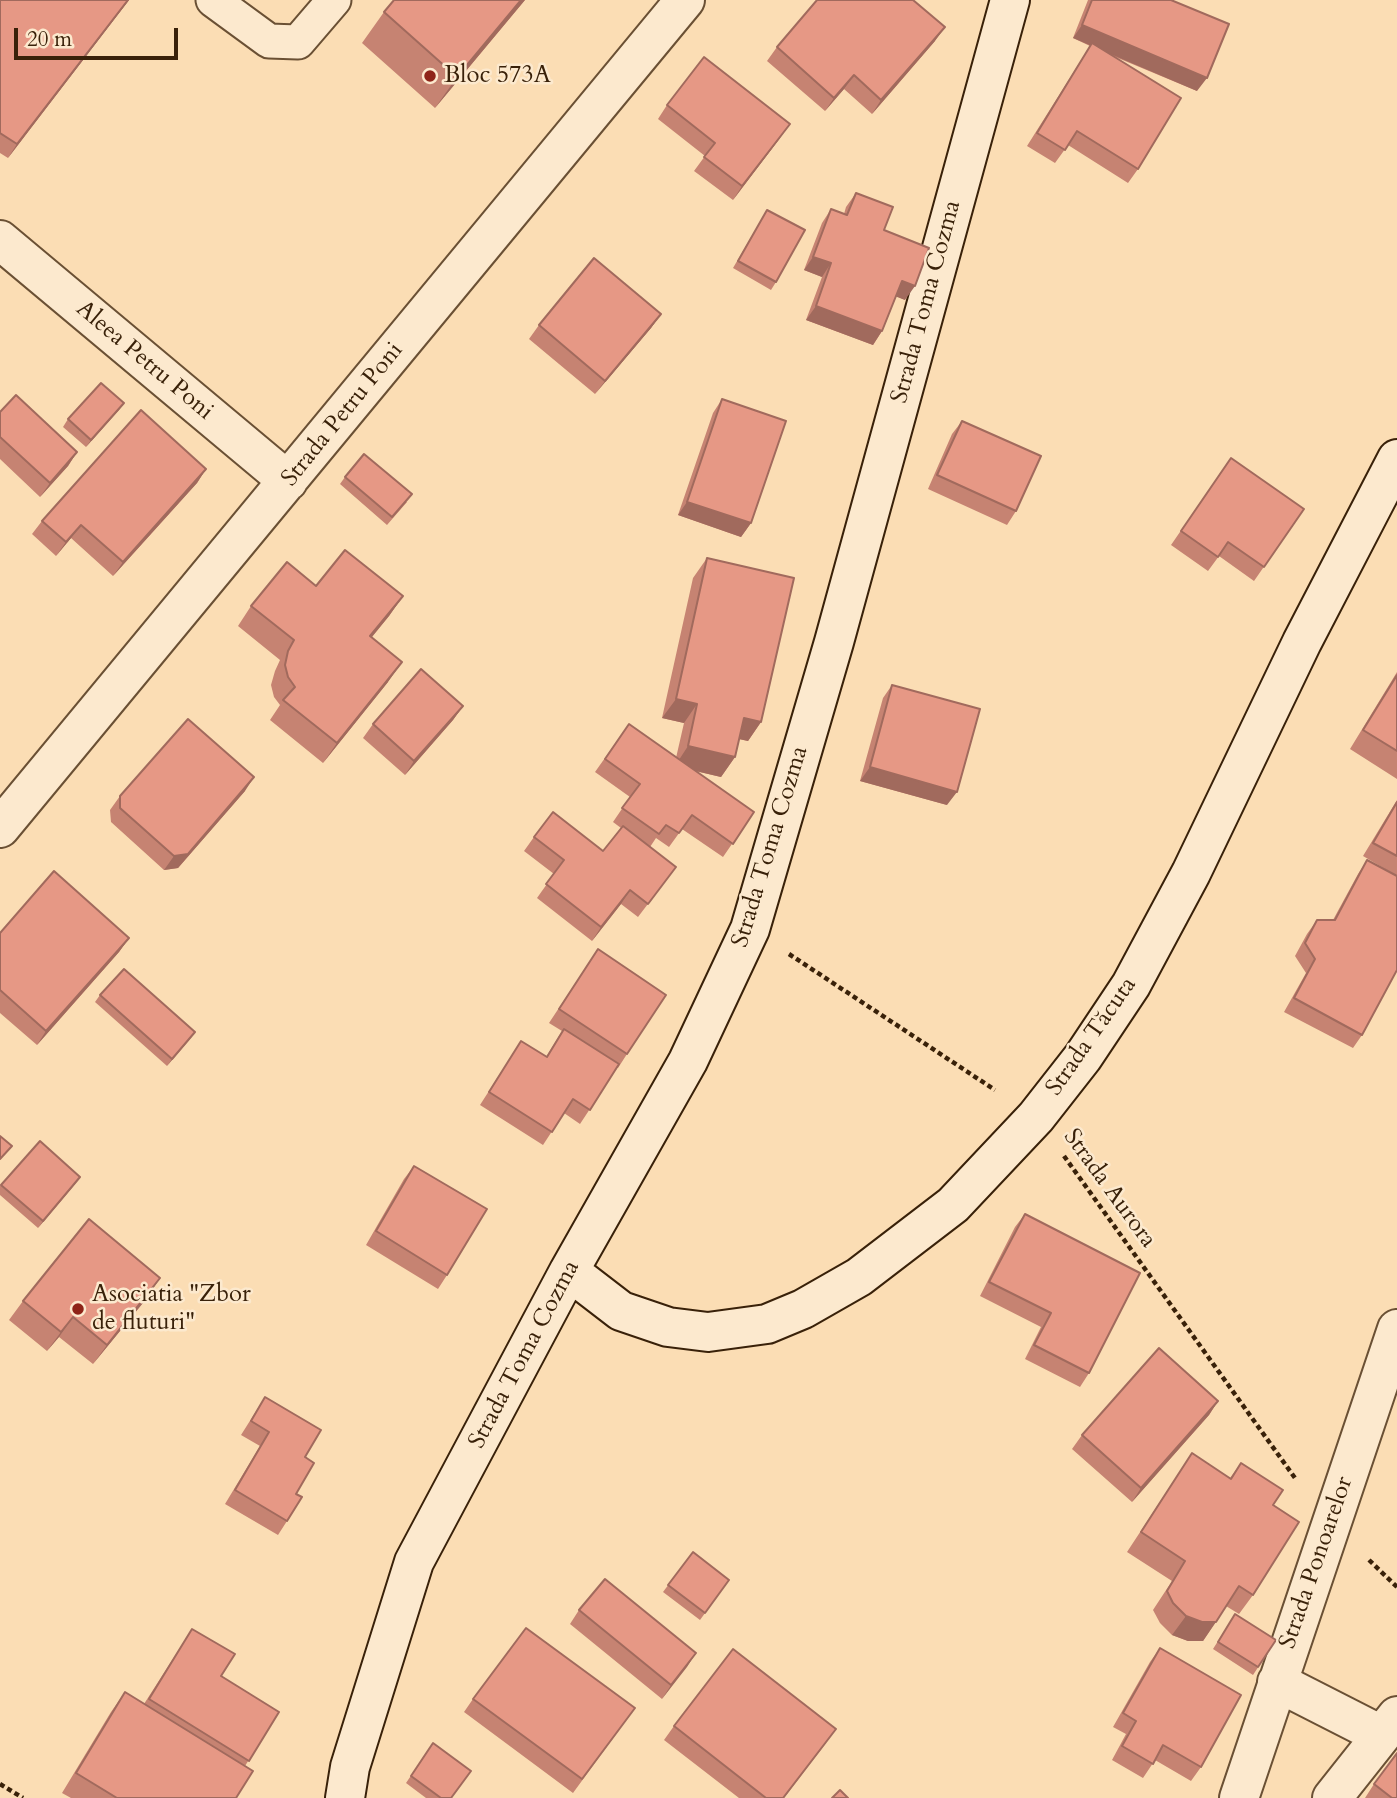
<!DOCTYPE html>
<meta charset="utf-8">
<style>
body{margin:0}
#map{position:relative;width:1397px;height:1798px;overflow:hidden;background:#fbddb4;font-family:Cardo,serif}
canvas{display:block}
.scale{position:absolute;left:14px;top:28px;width:164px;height:32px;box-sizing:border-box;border:4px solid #392109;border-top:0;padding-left:9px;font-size:21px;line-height:24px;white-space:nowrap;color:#392109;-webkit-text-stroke:5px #fce9ce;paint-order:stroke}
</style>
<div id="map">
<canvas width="1397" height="1798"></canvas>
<div class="scale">20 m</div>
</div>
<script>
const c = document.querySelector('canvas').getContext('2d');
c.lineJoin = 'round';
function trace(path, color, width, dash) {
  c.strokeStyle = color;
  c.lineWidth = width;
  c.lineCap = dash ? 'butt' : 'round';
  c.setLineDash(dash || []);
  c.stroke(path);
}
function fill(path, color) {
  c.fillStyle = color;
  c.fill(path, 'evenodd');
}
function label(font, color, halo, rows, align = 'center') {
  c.font = font + ' Cardo,serif';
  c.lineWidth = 5;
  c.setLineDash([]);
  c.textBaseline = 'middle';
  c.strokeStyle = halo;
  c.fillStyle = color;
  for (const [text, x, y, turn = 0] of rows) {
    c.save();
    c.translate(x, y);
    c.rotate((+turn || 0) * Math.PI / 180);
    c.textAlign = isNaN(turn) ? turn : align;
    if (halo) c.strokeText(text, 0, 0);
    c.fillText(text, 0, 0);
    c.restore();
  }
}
const path = new Path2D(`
 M789,954l206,136
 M1064,1156l231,322
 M1369,1560l28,27
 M0,1784l23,14`);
const lane = new Path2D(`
 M213,0l56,41 29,1 36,-42`);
const street = new Path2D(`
 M0,240l288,241
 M0,828l685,-828
 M1277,1682l104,53
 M1239,1798l158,-469
 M1332,1798l65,-82`);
const secondary = new Path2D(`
 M569,1271l52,40 47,16 40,5 59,-8 36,-15 56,-32 94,-72 83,-88 47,-60 48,-72 60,-112 111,-231 95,-183
 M345,1798l5,-31 64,-205 155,-291 119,-210 62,-132 84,-287 176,-642`);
const wall = new Path2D(`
 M0,0h129l-121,158 -8,-5z
 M394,0h131l-90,108 -73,-65 22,-31z
 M1088,0h83l26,91 -84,-35 25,113 -10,14 -60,-38 -13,18 -28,-17 63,-100 -17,-8z
 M935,41l-63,73 -28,-25 -19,22 -58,-50 10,-14z
 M667,105l113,33 -47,62 -39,-29 11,-15 -47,-37z
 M856,193l28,37 21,70 -9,-4 -14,35 -9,14 -67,-25 16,-43 -18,-7 18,-47 9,-14 13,5 2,-7z
 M767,210l9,72 -5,8 -38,-22z
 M661,314l-10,14 -56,66 -66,-55 10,-14z
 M722,399l29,124 -10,14 -63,-22 35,-102z
 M124,403l-38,44 -23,-20 5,-8z
 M0,412l77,40 -9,14 -28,31 -40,-38z
 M962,421l54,90 -9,14 -79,-36 24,-55z
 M1231,458l73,51 -50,72 -35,-25 -11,15 -37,-26z
 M206,469l-9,14 -84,93 -42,-38 -15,18 -24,-22 10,-13z
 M345,477l62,25 -20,23 -47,-41z
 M707,558l54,164 -13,19 -9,-2 -4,18 -14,20 -26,-6 59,41 -31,45 -41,-28 -13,18 -13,-9 -6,9 26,20 -38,50 -17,-13 -29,37 -55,-43 17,-24 -30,-23 10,-14 69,14 18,-23 -8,-6 17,-25 -35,-25 34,-48 47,34 8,-35 -22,-5 31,-140z
 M316,586l87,10 -14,20 -17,21 16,45 -65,81 -53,-43 10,-15 -6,-8 -3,-12 4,-14 5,-11 -42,-34 13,-20z
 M1397,672v107l-47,-30z
 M892,685l55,120 -87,-24 23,-83z
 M463,706l-10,14 -48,55 -42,-37 10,-14z
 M245,791l-67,77 -14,2 -53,-48 -1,-12 10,-14z
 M1397,800v76l-34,-20z
 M1367,860l-5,175 -9,13 -69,-36 22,-39 -11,-17 12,-22 10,-14h16l25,-46z
 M0,933l129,5 -10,14 -82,93 -37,-32z
 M598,949l29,105 -9,14h-1l-37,56 -16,-11 -21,32 -63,-40 41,-64 25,16 16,-26 -13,-8z
 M100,995l95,37 -28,34 -72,-64z
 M414,1166l33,109 -9,14 -72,-44 38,-66z
 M75,1184l-37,44 -38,-33v-9l1,-1z
 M1025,1214l64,159 -9,14 -55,-28 16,-32 -61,-31 35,-69z
 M147,1298l-54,66 -34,-27 -12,14 -38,-31 14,-19z
 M265,1397l40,60 -9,37 -9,27 -9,14 -53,-31 35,-58 -19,-11z
 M1218,1401l-9,14 -77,87 -60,-53 10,-14z
 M1192,1453l38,25 11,-15 32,42 -20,90 -14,19 -13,-8 -23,35h-15l-16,-6 -12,-12 -7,-13 19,-29 -45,-29z
 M693,1552l36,28 -29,40 -37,-28z
 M579,1610l117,43 -34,46 -92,-75z
 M1235,1614l41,26 -23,35 -40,-26z
 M192,1629l29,47 58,36 -34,54 -9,32h-165l-9,-5 49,-81 14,-20 19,12z
 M1160,1648l41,119 -10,14 -36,-21 -12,18 -31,-18 14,-26 -13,-7 37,-65z
 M473,1699l162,9 -62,85 -109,-81z
 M674,1726l152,17 -42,55h-45l-75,-58z
 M433,1743l18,55h-25l-20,-15z
 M1374,1784l23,14h-32z`);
const shadedWall = new Path2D(`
 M128,0h1l-121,158 9,-14z
 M521,0h4l-90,108 22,-31z
 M1082,25l125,53 -10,13 -124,-53z
 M945,27l-10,14 -63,73 9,-14z
 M854,75l-10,14 -19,22 9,-13z
 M790,124l-10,14 -47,62 9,-14z
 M813,257l18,6 -9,14 -18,-7z
 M902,281l13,5 -10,14 -13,-5z
 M816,306l66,25 -9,14 -67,-25z
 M661,314l-10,14 -56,66 10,-13z
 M124,403l-5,7 -33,37 5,-7z
 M77,452l-9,14 -28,31 10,-14z
 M206,469l-9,14 -84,93 10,-14z
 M687,502l64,21 -10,14 -63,-22z
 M81,525l-10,13 -15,18 10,-14z
 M403,596l-14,20 -32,39 13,-19z
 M402,662l-14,20 -65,81 14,-20z
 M676,699l21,5 -13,19 -22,-5z
 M463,706l-10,14 -48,55 9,-14z
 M744,718l17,4 -13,19 -18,-4z
 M688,746l47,11 -14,20 -46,-11z
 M870,767l87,25 -10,13 -87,-24z
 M254,777l-9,14 -67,77 -14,2 10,-14z
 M630,890l-9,14 -29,37 9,-14z
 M129,938l-10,14 -82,93 9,-14z
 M195,1032l-5,7 -23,27 5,-7z
 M80,1177l-5,7 -37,44 5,-7z
 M160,1278l-13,20 -54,66 14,-19z
 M73,1317l-14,20 -12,14 14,-19z
 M1218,1401l-9,14 -77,87 9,-14z
 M1186,1616l30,6 -13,19h-15l-16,-6z
 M696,1653l-9,14 -25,32 9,-14z`);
const building = new Path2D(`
 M0,0h128l-111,144 -17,-11z
 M394,0h127l-64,77 -73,-65z
 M817,0h96l32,27 -64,73 -27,-25 -20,23 -57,-51z
 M1092,0h79l58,24 -22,54 -125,-53z
 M1092,43l89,55 -43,71 -61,-38 -12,19 -28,-17z
 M704,57l86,67 -48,62 -38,-29 11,-14 -48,-38z
 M856,193l37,14 -9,23 45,18 -14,38 -13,-5 -20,50 -66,-25 15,-43 -18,-6 18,-48 16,6z
 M767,210l38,20 -29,52 -38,-21z
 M594,258l67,56 -56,67 -66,-56z
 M101,383l23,20 -33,37 -23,-21z
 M16,395l61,57 -27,31 -50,-46v-25z
 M722,399l64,22 -35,102 -64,-21z
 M141,410l65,59 -83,93 -42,-37 -15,17 -24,-21z
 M962,421l79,35 -25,55 -79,-36z
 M364,454l48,40 -20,23 -47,-40z
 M1231,458l73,51 -40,58 -36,-25 -10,15 -37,-26z
 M345,550l58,46 -33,40 32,26 -65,81 -54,-43 12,-13 -7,-10 -3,-12 3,-14 6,-11 -43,-34 36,-44 29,24z
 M707,558l87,20 -33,144 -17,-4 -9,39 -47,-11 9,-42 -21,-5z
 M421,669l42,37 -49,55 -41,-37z
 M1397,675v76l-34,-21z
 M892,685l88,24 -23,83 -87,-25z
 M188,719l66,58 -66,77 -14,2 -54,-48v-12z
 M629,724l125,88 -21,32 -41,-29 -13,18 -13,-8 -7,9 -37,-26 18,-24 -35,-25z
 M1397,802v54l-24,-13z
 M553,812l50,39 20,-25 53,41 -28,37 -18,-14 -29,37 -55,-43 18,-24 -30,-23z
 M1367,860l30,16v94l-35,65 -68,-37 21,-39 -10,-16 12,-23h18z
 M54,871l75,67 -83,93 -46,-41v-57z
 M598,949l68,46 -39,59 -68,-45z
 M124,969l71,63 -23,27 -72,-64z
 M564,1029l55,35 -29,46 -17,-11 -21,33 -63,-40 32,-51 26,16z
 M0,1136l12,10 -12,13z
 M40,1141l40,36 -37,44 -42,-36z
 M414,1166l73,43 -40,66 -71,-44z
 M1025,1214l115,59 -51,100 -55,-28 17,-32 -62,-31z
 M89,1219l71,59 -53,67 -34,-28 -12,15 -38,-31z
 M1159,1348l59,53 -77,87 -59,-53z
 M265,1397l56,33 -16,27 9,6 -18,31 6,3 -15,24 -52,-31 34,-58 -18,-11z
 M1192,1453l39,26 10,-16 42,27 -10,15 26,17 -46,73 -14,-9 -23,36h-14l-16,-6 -13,-13 -6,-12 18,-30 -44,-29z
 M693,1552l36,28 -24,33 -37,-28z
 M605,1579l91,74 -25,32 -92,-75z
 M1235,1614l41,26 -18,27 -40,-25z
 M526,1628l109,80 -53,71 -109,-80z
 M192,1629l43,25 -14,22 58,36 -30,49 -100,-62z
 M1160,1648l81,47 -40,72 -38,-22 -10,19 -31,-18 14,-25 -13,-8z
 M733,1649l103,80 -53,69h-17l-92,-72z
 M125,1692l128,79 -17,27h-119l-41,-25z
 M433,1743l38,28 -20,27h-10l-30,-22z
 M1397,1753v45h-5l-18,-14z
 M840,1790l8,8h-16z`);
const markers = [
 [430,76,7,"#8f2418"],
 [78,1309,7,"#8f2418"]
];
const poiNames = [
 ["Bloc 573A",444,76],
 ["Asociatia \"Zbor",92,1295],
 ["de fluturi\"",92,1323]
];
const streetNames = [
 ["Strada Toma Cozma",927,302,-75],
 ["Aleea Petru Poni",144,361,40],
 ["Strada Petru Poni",343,415,-51],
 ["Strada Toma Cozma",771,847,-73],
 ["Strada Tăcuta",1092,1037,-55],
 ["Strada Aurora",1109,1189,54],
 ["Strada Toma Cozma",525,1355,-62],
 ["Strada Ponoarelor",1317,1563,-71]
];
trace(lane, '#6a5034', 37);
trace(street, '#6a5034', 42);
trace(secondary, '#392109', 42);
trace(path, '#392109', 4.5, [5, 3.5]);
trace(lane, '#fce9ce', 33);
trace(street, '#fce9ce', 38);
trace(secondary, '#fce9ce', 38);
fill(wall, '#c68372');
fill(shadedWall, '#a16a5d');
fill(building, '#e69885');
trace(building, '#a16a5d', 2);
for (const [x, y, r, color] of markers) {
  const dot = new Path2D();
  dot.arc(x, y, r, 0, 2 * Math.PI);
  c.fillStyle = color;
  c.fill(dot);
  trace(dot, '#fce9ce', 2.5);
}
label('24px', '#392109', '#fce9ce', poiNames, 'left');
label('24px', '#392109', '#fce9ce', streetNames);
</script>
